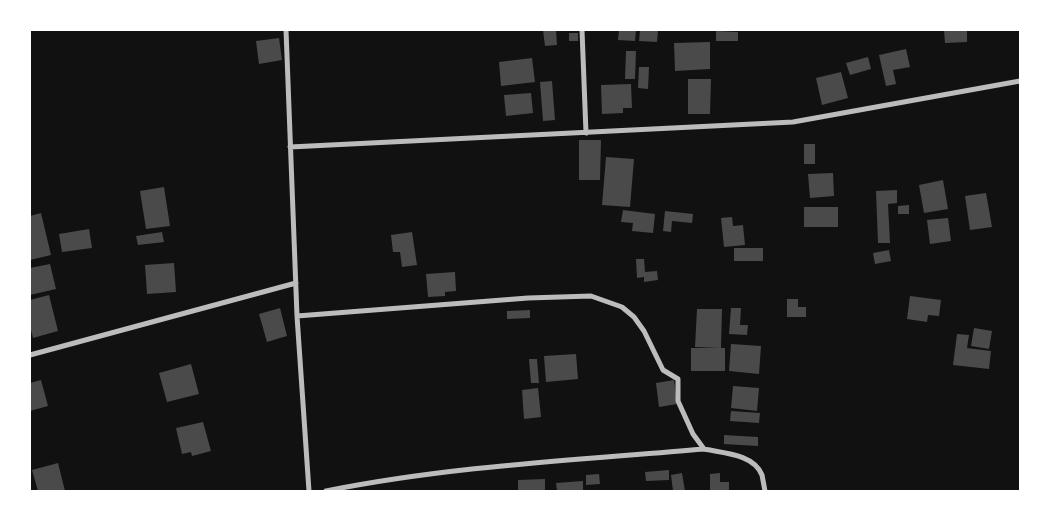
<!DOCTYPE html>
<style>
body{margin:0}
#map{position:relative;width:1050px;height:521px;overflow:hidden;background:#111;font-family:Ubuntu,sans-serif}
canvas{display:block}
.frame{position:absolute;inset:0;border:31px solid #fff;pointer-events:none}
</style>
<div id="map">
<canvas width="1050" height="521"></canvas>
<div class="frame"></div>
</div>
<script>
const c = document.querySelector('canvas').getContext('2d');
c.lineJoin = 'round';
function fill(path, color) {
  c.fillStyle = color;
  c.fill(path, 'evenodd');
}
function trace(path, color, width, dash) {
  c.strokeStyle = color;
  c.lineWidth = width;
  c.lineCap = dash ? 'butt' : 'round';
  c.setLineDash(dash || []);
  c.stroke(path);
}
const building = new Path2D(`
 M543,30h13l1,15 -12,1z
 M619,30h17l-1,11 -17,-1z
 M640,30l18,1 -1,11 -18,-1z
 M944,30h23v12l-22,1z
 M716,31l22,1v9h-22z
 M569,33h9v8h-9z
 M279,38l3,22 -23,4 -3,-23z
 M710,42v27l-35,2 -1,-28z
 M906,49l4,18 -17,3 3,14 -10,2 -7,-31z
 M626,51h10l-1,28h-10z
 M868,57l3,12 -21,6 -4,-12z
 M532,58l3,24 -34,4 -2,-24z
 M639,67h10l-1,22 -10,-1z
 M841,72l7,26 -26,7 -6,-27z
 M688,79h23l-1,35h-22z
 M552,81l3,39 -12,1 -3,-39z
 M631,84l1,24h-9v5l-21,1 -1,-29z
 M531,93l2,20 -27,3 -2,-21z
 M579,140h22l-1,40h-21z
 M804,144h11v20h-11z
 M606,157l28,2 -4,48 -28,-2z
 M833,173l1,23 -24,2 -2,-24z
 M943,180l5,29 -24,4 -5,-28z
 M164,187l6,39 -24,3 -6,-38z
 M897,190v13l-9,1 2,39h-12l-2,-52z
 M986,193l6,34 -22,3 -5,-34z
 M909,205v9h-11v-8z
 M804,207h34v20h-34z
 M623,210l32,4 -2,19 -21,-2 1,-8 -12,-1z
 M665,211l28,3 -1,9 -20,-2 -1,11 -8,-1z
 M41,213l10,42 -21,5v-44z
 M732,217l1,9 10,-1 2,20 -21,2 -3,-29z
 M948,218l3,23 -21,3 -3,-24z
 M89,229l3,19 -30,4 -3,-18z
 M162,232l2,10 -26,3 -2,-9z
 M412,232l5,33 -15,2 -2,-15h-7l-2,-17z
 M734,248h29v13h-29z
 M889,250l2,11 -16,3 -2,-11z
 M636,259h8l1,13 12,-1 1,9 -14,2v-5l-7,1z
 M174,263l2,29 -29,2 -2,-29z
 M50,264l6,25 -26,6v-27z
 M455,272l1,19 -11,1v4l-17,1 -2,-23z
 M49,295l9,36 -25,7 -3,-12v-26z
 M910,296l31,4 -2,16 -11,-1 -1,7 -20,-3z
 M787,299h11v8h8v10h-19z
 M280,308l7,28 -20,6 -8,-28z
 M731,308h10l-1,17h8l-1,10 -18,-1z
 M697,309h25l-1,39 -26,-1z
 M530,310v8l-23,1v-8z
 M974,328l18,3 -3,18 -18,-3z
 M957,334l12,1 -2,13 24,3 -2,18 -36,-4z
 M731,344l30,2 -2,28 -30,-3z
 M691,348h34v23h-34z
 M576,354l2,25 -32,3 -2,-26z
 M529,359h8l2,24h-8z
 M191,364l8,30 -32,8 -8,-29z
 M41,380l7,26 -18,5v-28z
 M674,380l3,24 -18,3 -3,-24z
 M733,386l26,2 -2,23 -26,-3z
 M538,388l3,29 -17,2 -2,-29z
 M731,411l29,2 -1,10 -29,-2z
 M203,422l8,29 -19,5 -1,-4 -9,2 -6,-26z
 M724,435l34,2v9l-34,-2z
 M58,463l7,28h-27l-6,-21z
 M669,470v10l-23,1 -1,-9z
 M682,473l3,18h-12l-2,-16z
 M720,473v9h9v9h-19v-17z
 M599,474l1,10 -14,1v-10z
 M545,479v11l-27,1v-11z
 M583,481v10h-26l-1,-8z`);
const minor = new Path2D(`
 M286,30l11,286 12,175
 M582,30l4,103
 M290,147l503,-25 227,-41
 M297,316l231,-18 63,-2 31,11 12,10 10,14 19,39 15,9v22l15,33 11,15c19,4 50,5 58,26 1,5 2,11 3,16
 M30,355l266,-72
 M326,491c124,-25 252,-31 378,-42`);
fill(building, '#4a4a4a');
trace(minor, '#bcbcbc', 5);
</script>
